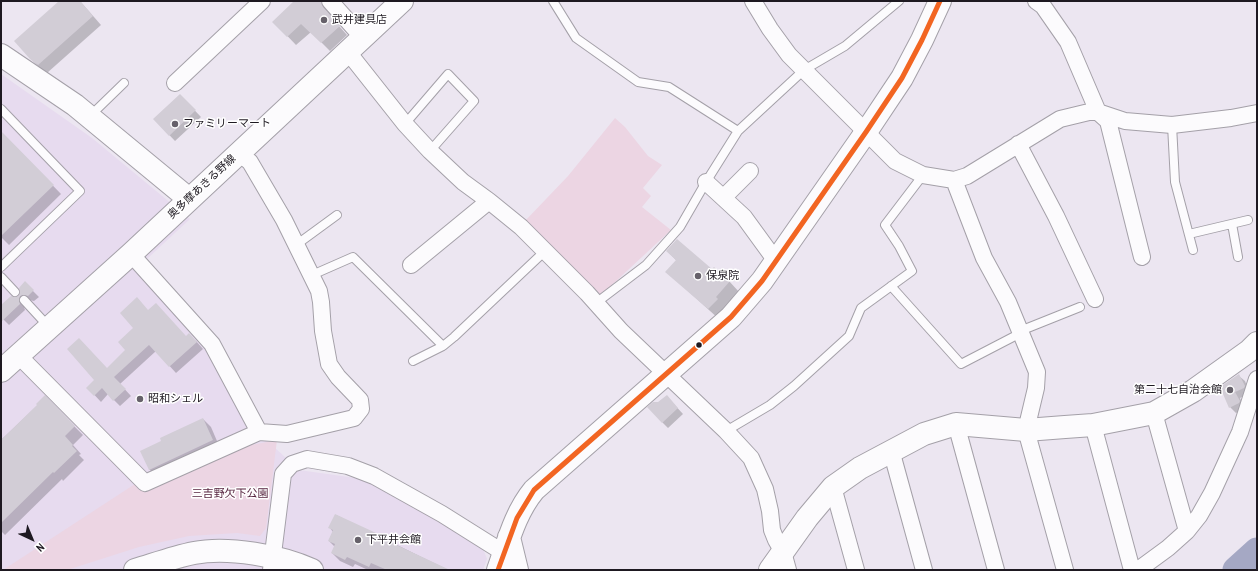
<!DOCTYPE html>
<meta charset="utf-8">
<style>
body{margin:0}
#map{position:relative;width:1258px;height:571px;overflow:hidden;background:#ece6f1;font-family:"Archivo Narrow",sans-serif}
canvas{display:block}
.frame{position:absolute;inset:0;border:2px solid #1e1921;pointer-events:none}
.north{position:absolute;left:12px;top:519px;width:40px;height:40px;-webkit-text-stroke:3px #fff;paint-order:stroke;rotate:136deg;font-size:11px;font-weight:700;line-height:16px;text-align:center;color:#1e1921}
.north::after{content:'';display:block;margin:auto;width:14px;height:18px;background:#1e1921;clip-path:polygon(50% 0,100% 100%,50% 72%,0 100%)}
</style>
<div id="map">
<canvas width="1258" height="571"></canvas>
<div class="frame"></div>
<div class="north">N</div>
</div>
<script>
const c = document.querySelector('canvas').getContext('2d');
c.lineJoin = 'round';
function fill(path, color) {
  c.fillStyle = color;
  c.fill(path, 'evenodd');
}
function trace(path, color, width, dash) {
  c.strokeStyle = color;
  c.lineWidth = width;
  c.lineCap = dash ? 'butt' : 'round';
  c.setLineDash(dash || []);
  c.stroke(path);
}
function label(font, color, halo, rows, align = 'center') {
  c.font = font + ' "Archivo Narrow","Noto Sans JP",sans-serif';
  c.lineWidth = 3;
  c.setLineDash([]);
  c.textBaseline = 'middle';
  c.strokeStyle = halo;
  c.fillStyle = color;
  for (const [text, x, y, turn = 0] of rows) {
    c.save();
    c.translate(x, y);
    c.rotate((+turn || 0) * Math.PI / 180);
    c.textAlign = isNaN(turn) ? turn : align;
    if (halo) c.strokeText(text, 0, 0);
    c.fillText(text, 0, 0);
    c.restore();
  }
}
const built = new Path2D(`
 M1,74l91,64 98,81 -55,51 69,75 43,77 52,48 71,10 33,18 80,51 4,10 -4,11h-482z`);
const green = new Path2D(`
 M615,118l10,9 23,29 14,9 -19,23 8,8 -9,11 29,23 -72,67 -74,-76 43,-45z
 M277,440l-11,88 -6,8 -23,-3 -48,3 -50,11 -72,23h-64l132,-86 8,7 93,-43z`);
const shadow = new Path2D(`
 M61,1h19l21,24 -54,48 -7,-5 -9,-9z
 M296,1h23l10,10 2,6 16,18 -17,16 -19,-19 -15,13 -22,-23z
 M180,95l21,22 -26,24 -21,-22z
 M1,132l60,62 -52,51 -8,-8z
 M667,251l45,20 17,10 11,12 -20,27 -53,-48 10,-11z
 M25,283l14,14 -5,4 -5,-1 -3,2 -2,5 1,3 -16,15 -8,-8v-11l19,-10z
 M148,311l38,26 10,4 7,8 -27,24 -20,-22 -36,33 11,12 -11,10 -12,-12 -7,8 -13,-14 39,-38 8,-22z
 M1239,376l6,5 5,12 -10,5 5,11 -9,4 -6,-6z
 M45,397l38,38 -10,10 8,9 -2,1 5,5 -21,21 -1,-2 -57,56 -4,-4v-91l37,-35z
 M672,402l11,12 -15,14 -6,-6z
 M203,419l8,8 9,21 -63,29 -8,-8 14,-28z
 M336,515l112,55h-80l-13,-6 -2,3 -13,-6 -8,-8 3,-6 -6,-6 4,-9 -3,-4z`);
const river = new Path2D(`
 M1236,570l21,-19`);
const building = new Path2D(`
 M59,1h21l13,15 -55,49 -8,-6 -16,-18z
 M294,1h26l3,6 17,19 -19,17 -20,-19 -14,13 -15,-15z
 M180,94l16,16 -27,26 -16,-17z
 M1,131l53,54 -53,51z
 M677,239l35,30 2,-2 16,14 -14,16 2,2 -10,10 -43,-37 11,-12 -10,-9z
 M25,281l9,9 -6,6 -5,-1 -3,1 -1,5 1,3 -19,18v-17l10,-9 5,1 3,-1 1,-5 -1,-3z
 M137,297l11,13 8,-7 30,33 3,-3 8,9 -28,25 -20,-22 -35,32 12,12 -13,12 -11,-13 -8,8 -8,-8 8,-8 -27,-31 12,-11 28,30 18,-18 -7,-8 15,-14 -13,-15z
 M1239,374l6,12 -1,2 -9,4 5,9 -1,2 -10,5 -9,-21z
 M45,395l30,31 -10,10 8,9 -1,1 5,5 -23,22 -1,-1 -52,51v-83l36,-35 -1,-1z
 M667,395l11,13 -16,15 -15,-16 6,-5h5z
 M203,418l10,22 -64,30 -9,-19 21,-10 -1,-3z
 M335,514l54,25 -1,2 62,29h-63l-16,-7 -2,4 -22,-10 -2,3 -14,-7 4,-9 -7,-3 5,-11 -5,-2z`);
const lane = new Path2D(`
 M553,1l23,37 62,44 31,5 69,44
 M1,109l79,82 -79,76
 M90,116l34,-33
 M405,124l43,-50 26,27 -44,50
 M1172,125l3,57 18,68
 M1232,224l6,33
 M1189,234l59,-14
 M296,245l41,-30
 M312,275l41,-18 90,89
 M1,277l14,15
 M891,286l70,78 54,-28 5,-5 60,-24
 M24,300l24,26
 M596,303l50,-38 34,-38 26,-45 32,-51 66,-61 41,-24 54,-45
 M413,361l30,-15 11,-9 91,-86
 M726,431l44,-26 24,-19 55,-50 12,-28 51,-37 -13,-25 -14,-21 38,-50`);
const street = new Path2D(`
 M330,1l33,37
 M753,1l17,28 19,26 106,106 28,14 31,5 30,78 24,44 29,70 -1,16 -10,42 39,140
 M1036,1l7,5 25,36 30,70 10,9 34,136
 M348,52l57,72 25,27 33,31 26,19 32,26 66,66 34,38 105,100 25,27 14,31 5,22 2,19 4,10 7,12 5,18
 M175,83l87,-82
 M1018,144l38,72 39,83
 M954,180l13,-4 93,-57 29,-7h9l27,9 47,4 59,-7 26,-5
 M706,182l38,35 32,44
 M724,197l26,-26
 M131,254l81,90 47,88
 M411,265l78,-64
 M18,355l127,128 114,-51 28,2 67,-16 7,-9 -1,-9 -22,-23 -9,-13 -6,-33 -2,-29 -2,-11 -35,-71 -34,-58 -11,-9
 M1154,413l33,118
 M956,424l40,146
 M1093,425l39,145
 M891,450l33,120
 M833,487l23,83
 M271,570l12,-96 9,-10 15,-5 41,7 26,10 68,38 62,39
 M1138,570l30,-22 19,-17 12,-15 13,-23 28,-61 17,-53`);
const secondary = new Path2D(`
 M1,55l74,50 114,94
 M1,371l130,-117 271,-253
 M509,537l8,33
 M135,570c20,-6 39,-13 59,-17 34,-7 87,3 118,17
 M498,570c10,-28 17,-57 36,-80l197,-173 31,-36 104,-149 36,-54 20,-38 18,-39
 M770,570l37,-52 26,-31 27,-19 64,-34 32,-10 70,6 39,-3 28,-2 61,-12 39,-22 56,-40 8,-8`);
const bus1 = new Path2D(`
 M498,570l19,-52 17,-28 197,-173 31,-36 104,-149 36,-54 20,-38 18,-39`);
const markers = [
 [324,20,4,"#66616a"],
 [175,124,4,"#66616a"],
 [698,276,4,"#66616a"],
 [699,345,3.5,"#1e1921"],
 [1230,390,4,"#66616a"],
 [140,399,4,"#66616a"],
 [358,540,4,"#66616a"]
];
const poiNames = [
 ["武井建具店",332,20],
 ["ファミリーマート",183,124],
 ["保泉院",706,276],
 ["第二十七自治会館",1222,390,"right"],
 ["昭和シェル",148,399],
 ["下平井会館",366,540]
];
const streetNames = [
 ["奥多摩あきる野線",202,187,-43]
];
const parkNames = [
 ["三吉野欠下公園",230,494]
];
fill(built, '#e7dbef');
fill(green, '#ecd5e3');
fill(shadow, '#0003');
trace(river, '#a5a8c4', 27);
fill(building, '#d2cdd6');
trace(lane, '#a4a0a8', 10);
trace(street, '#a4a0a8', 18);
trace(secondary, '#a4a0a8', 24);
trace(lane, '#fcfbfd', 8);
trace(street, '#fcfbfd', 16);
trace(secondary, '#fcfbfd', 22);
trace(bus1, '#f26522', 5);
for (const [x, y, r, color] of markers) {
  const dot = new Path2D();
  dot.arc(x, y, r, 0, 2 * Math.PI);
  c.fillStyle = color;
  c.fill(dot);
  trace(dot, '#fff', 1.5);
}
label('11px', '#1e1921', '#fff', poiNames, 'left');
label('11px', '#1e1921', '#fff', streetNames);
label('11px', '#572540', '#fff', parkNames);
</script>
